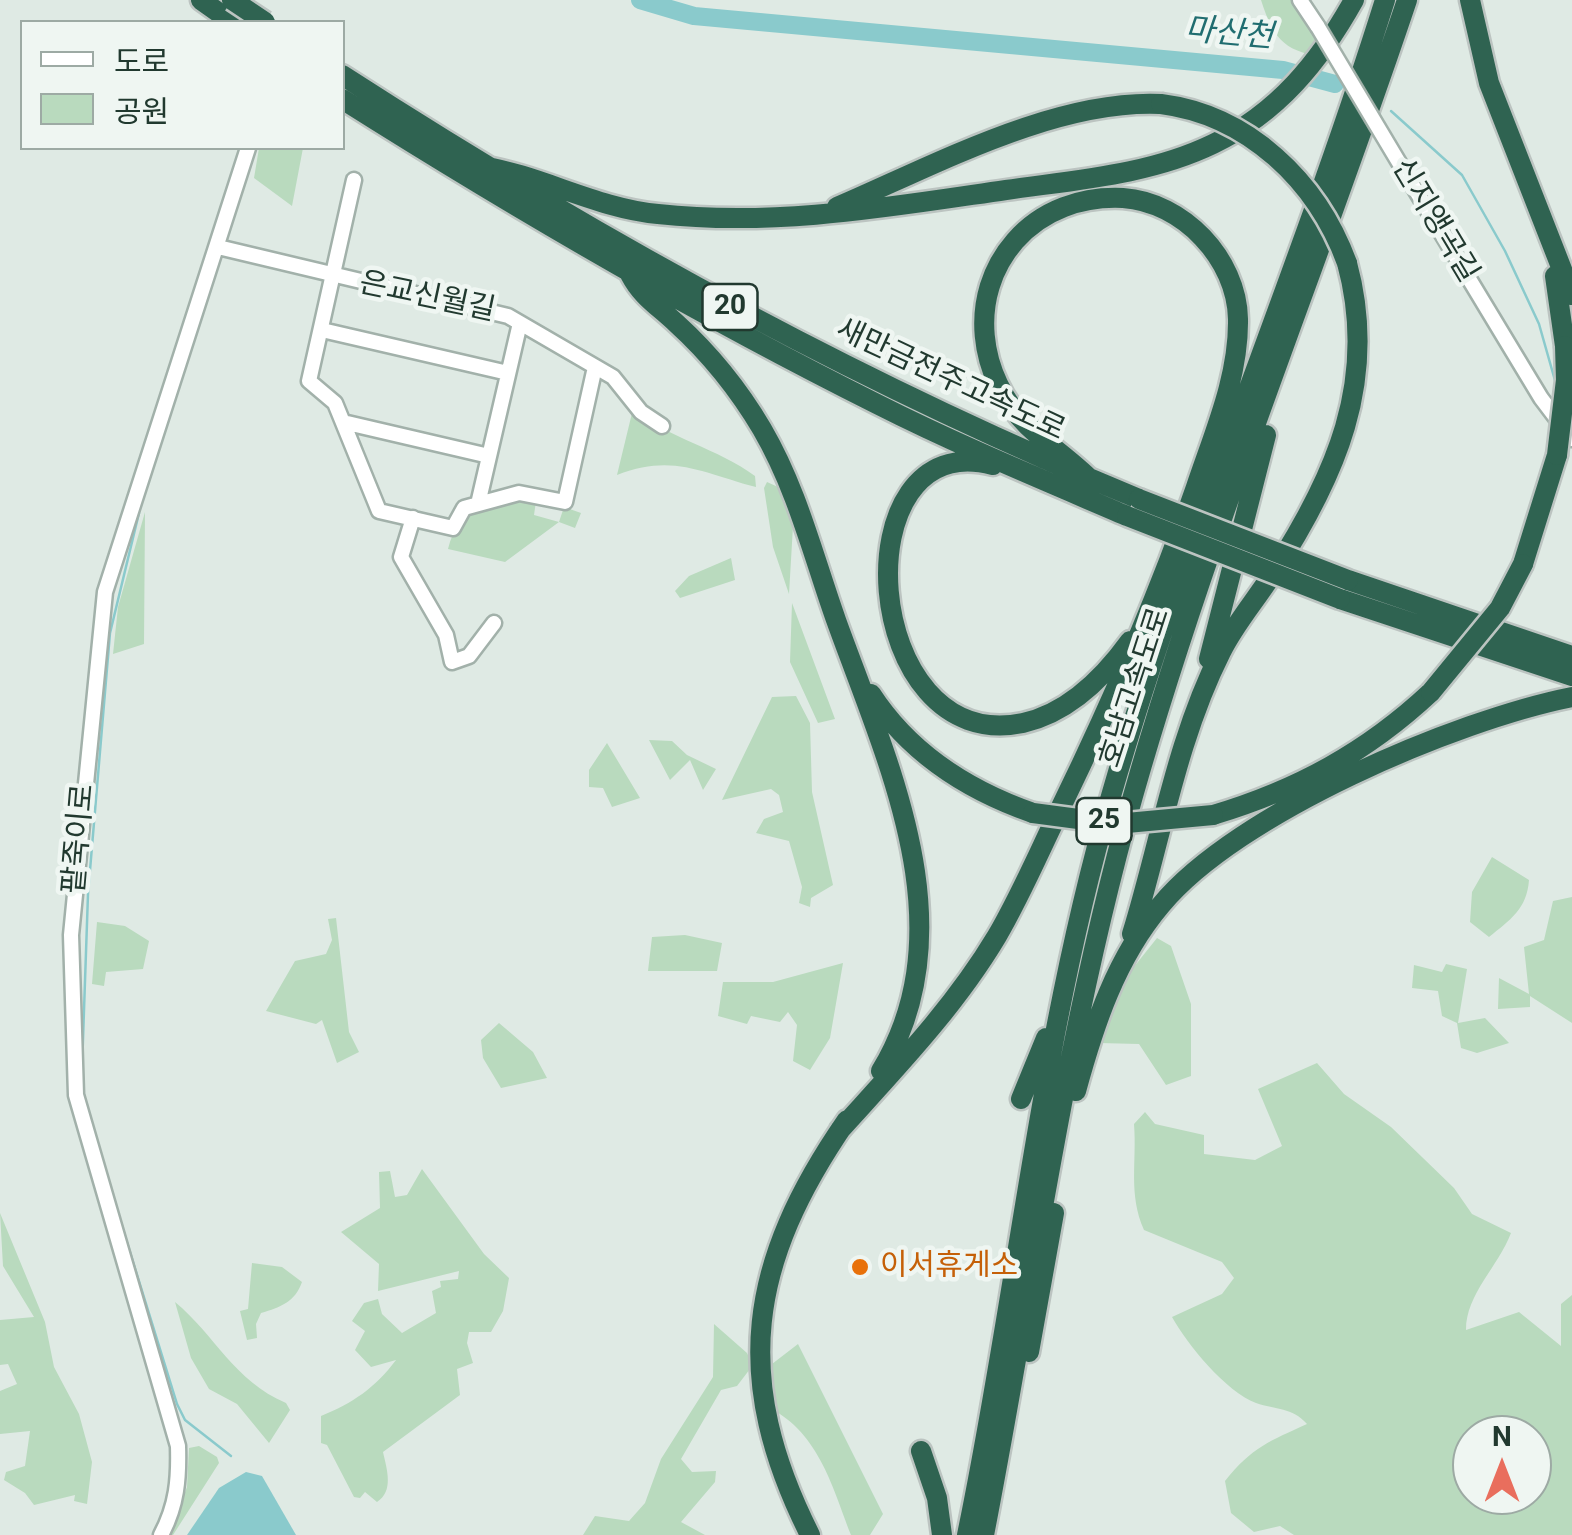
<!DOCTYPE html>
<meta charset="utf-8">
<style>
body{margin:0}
#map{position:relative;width:1572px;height:1535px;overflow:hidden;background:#dfeae4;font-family:Roboto,"Noto Sans KR",sans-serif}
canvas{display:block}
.legend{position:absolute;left:20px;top:20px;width:325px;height:130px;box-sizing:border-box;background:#eff6f2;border:2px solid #9daaa4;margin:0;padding:12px 18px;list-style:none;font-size:30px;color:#21392f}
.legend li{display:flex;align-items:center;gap:20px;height:50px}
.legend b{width:50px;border:2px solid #9daaa4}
.north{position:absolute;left:1452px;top:1415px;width:100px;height:100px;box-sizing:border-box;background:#eff6f2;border:2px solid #9daaa4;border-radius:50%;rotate:0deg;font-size:28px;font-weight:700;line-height:40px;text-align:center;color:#21392f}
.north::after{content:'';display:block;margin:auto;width:35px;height:45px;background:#e96e5d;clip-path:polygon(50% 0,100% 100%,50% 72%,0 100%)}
</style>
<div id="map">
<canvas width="1572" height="1535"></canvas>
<ul class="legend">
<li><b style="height:12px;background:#fff"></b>도로</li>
<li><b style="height:28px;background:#b9dabe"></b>공원</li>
</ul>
<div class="north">N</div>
</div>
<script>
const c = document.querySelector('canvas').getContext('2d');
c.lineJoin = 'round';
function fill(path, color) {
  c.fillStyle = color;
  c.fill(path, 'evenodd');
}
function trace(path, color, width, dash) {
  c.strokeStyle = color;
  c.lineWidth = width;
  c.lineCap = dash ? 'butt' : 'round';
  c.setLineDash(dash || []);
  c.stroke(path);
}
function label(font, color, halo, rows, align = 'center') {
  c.font = font + ' Roboto,"Noto Sans KR",sans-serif';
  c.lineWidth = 9;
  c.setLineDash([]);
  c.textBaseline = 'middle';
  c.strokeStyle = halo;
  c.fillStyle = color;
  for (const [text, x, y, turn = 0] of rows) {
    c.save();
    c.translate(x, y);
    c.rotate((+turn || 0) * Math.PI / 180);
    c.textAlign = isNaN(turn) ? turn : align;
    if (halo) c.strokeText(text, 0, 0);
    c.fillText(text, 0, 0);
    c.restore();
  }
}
const green = new Path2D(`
 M1261,0h32l31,54 -3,3c-39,-7 -48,-20 -60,-57z
 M259,148h44l-11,58 -38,-28z
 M633,409c37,30 84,39 122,67l1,11c-54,-14 -83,-34 -139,-12z
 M767,482l11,5 15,39 -4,68 -16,-47 -9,-59z
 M520,497l16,4 -2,14 25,7 5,-15 17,6 -6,15 -16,-6 -54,40 -57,-13c11,-42 35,-42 72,-52z
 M145,512l-1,132 -31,10 5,-47z
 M731,558l4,22 -55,18 -5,-7 14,-15z
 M792,603l43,116 -17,4 -28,-61z
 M796,696l14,27 2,69 21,93 -22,13 -1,9 -11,-4 3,-16 -13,-46 -33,-8 8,-14 19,-7 -4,-17 -8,-6 -49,11 50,-103z
 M649,740l23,1 15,14 29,14 -13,21 -13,-30 -20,20z
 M607,743l33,55 -28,9 -9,-19 -14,-1v-17z
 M1492,857l37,23c-2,29 -19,40 -40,57l-19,-15 2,-30z
 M1572,897v126l-42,-27v11l-32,2 1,-31 30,16 -5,-47 20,-7 9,-39z
 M336,918l13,114 10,20 -22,11 -15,-43 -6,4 -50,-13 29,-50 31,-7 6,-14 -4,-21z
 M97,922l28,4 24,15 -6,28 -37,3 -2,14 -12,-2z
 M685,935l37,8 -5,28h-69l4,-34z
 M1157,938l14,8 20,58v72l-25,9 -27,-41 -40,-1 10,-45z
 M843,963l-13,75 -20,32 -17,-9 4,-36 -9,-13 -8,10 -29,-6 -4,8 -29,-8 5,-34h50z
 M1446,964l21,5 -9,54 27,-5 24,25 -32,10 -16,-5 -4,-25 -15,-7 -4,-25 -26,-3 2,-23 28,7z
 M499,1023l34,29 14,26 -46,10 -18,-30 -2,-18z
 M1317,1063l27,31 47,33 63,61 18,26 39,19c-13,34 -45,61 -45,97l53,-18 42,34v-42l11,-9v240h-278l-14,-9 -26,6 -23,-19 -6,-32c27,-34 45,-40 82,-57 -15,-17 -31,-14 -51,-21 -30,-11 -69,-59 -84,-86l50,-23 12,-16 -12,-16 -78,-32c-16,-36 -7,-68 -10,-106l11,-12 10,12 49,11v19l51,6 27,-14 -24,-57zM1532,1435v60h-60v-60z
 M422,1169l62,85 25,24 -6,33 -12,21h-22l-2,11 6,20 -16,6 3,26 -77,57c4,18 11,39 -6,50l-12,-10 -5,6 -6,-1 -27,-52 -6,-2v-27c32,-13 54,-28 75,-56l-25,7 -16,-17 10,-19 -13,-10 12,-18 14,-4 4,15 20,19 34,-20 -4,-22 9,-4 -1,-6 18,-2 1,-8 -81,20 1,-27 -38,-32 39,-24 -1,-36 11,-1 5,26 12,-2z
 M0,1213l45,109 9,45 25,47 13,48 -5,42 -13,-3 1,-6 -41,10 -9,-12 -21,-13 2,-8 19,-6 5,-35 -30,3v-43l17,-7 -9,-20 -8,1v-45l34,-3 -31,-51z
 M252,1263l30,4 20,15c-7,20 -21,25 -41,31l-5,11 1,14 -10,2 -7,-29 8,-2z
 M175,1302c40,33 59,79 111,101l4,7 -21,33 -32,-39 -28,-15 -18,-31z
 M714,1324l33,29 6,12 -16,21 -16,4 -40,69 11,13 24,-1 -1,11 -34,40 24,13h-122l12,-19 34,5 16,-18 16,-44 52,-82z
 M798,1344l85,170 -13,21h-19c-20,-52 -33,-105 -87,-130l-2,-40 10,-1z
 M199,1446l18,11 2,6 -46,72h-5l19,-48 2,-39z`);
const water = new Path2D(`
 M246,1472l16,4 34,59h-109l32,-47z`);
const stream = new Path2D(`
 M1391,111l71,64 43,76 34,73 17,60
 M82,1068l6,-174 22,-261 29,-120
 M83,1091l4,16
 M104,1168l73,236 8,16 46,36`);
const river = new Path2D(`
 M640,0l54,16 589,54 52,14`);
const minor = new Path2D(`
 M1300,0l18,27
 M1404,171l137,227 31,41
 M354,180l-45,201 26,22 44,108 74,17 11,-20 55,-15 46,9 30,-135
 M218,247l290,69 105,61 28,35 21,14
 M322,330l186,43
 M343,422l146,34
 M478,504l42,-181
 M413,518l-12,39 45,78 6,27 17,-6 25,-33
 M161,1535c16,-30 18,-56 17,-89l-102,-351 -5,-160 34,-343 143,-444`);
const highway = new Path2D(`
 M201,0l31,22
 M1470,0l19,83 83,212
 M342,75c254,164 517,309 797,424
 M342,99c174,110 351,213 535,305 81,41 166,76 250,112
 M482,166c60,10 114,42 176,48 118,13 231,-7 348,-24 69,-10 143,-15 207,-46 65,-31 107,-83 141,-144
 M837,207c96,-41 218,-108 324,-103
 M630,274c12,23 27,31 46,49 33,30 63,67 86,106 35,60 51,126 74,191 51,142 132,307 45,451
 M1555,276l10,70
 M993,465c-154,-41 -134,292 30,258 45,-10 81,-46 107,-82
 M1523,564l34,-109
 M1348,580l224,76
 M1340,599l232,77
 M1209,659l57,-224
 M871,694c39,60 96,96 162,119
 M1213,815c84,-25 154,-63 218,-123
 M1132,934c29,-94 44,-193 89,-282 13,-27 34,-51 50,-76 64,-98 108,-195 76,-313
 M1076,1091c18,-66 40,-133 85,-186 76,-92 295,-185 411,-208
 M1021,1099l25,-61
 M840,1130c56,-62 114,-122 157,-194 24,-41 43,-86 64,-129 51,-105 97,-210 135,-320 18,-54 43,-110 42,-168 -1,-60 -55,-117 -115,-121 -41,-2 -81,12 -108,43 -48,55 -37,136 13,185 20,19 43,34 63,54
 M1029,1352l25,-139
 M921,1451l16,47 5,37
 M810,1535c-79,-157 -62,-272 37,-415
 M967,1535c51,-245 74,-499 144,-739 78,-270 190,-528 274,-796
 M984,1535c48,-247 80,-496 149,-739 77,-270 185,-530 274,-796`);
const minorBridge = new Path2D(`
 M1318,27l86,144`);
const highwayBridge = new Path2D(`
 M232,0l33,22
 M1161,104c87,11 156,77 186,159
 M1557,455l9,-75 -1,-34
 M1139,499l209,81
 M1127,516l213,83
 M1431,692l69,-84 23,-44
 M1033,813l83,11 97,-9`);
const markers = [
 [860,1267,10,"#e8710a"]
];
const shields = [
 [730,307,55],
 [1104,821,55]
];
const shieldNames = [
 ["20",730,307],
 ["25",1104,821]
];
const streetNames = [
 ["신지앵곡길",1434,221,59],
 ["은교신월길",427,298,12],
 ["새만금전주고속도로",950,381,25],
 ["호남고속도로",1136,688,-72],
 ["팥죽이로",80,839,-85]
];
const foodNames = [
 ["이서휴게소",880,1267]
];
const waterNames = [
 ["마산천",1229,35,5]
];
fill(green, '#b9dabe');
fill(water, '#8acacc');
trace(stream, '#8acacc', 2.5);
trace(river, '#8acacc', 18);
trace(minor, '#a2b1aa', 19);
trace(highway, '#bcc4c1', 25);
trace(minor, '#fff', 14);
trace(highway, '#2f6351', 20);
trace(minorBridge, '#a2b1aa', 19, []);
trace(highwayBridge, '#bcc4c1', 25, []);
trace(minorBridge, '#fff', 14);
trace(highwayBridge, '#2f6351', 20);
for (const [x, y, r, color] of markers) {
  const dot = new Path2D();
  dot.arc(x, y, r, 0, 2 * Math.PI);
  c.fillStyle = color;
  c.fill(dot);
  trace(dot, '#eff6f2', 4);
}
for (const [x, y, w] of shields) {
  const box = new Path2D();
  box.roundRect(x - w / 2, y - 23, w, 46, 8);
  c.fillStyle = '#eff6f2';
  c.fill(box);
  trace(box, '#21392f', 2.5);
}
label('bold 28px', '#21392f', null, shieldNames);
label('30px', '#21392f', '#eff6f2', streetNames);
label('30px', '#c56008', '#eff6f2', foodNames, 'left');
label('italic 32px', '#206d70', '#eff6f2', waterNames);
</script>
